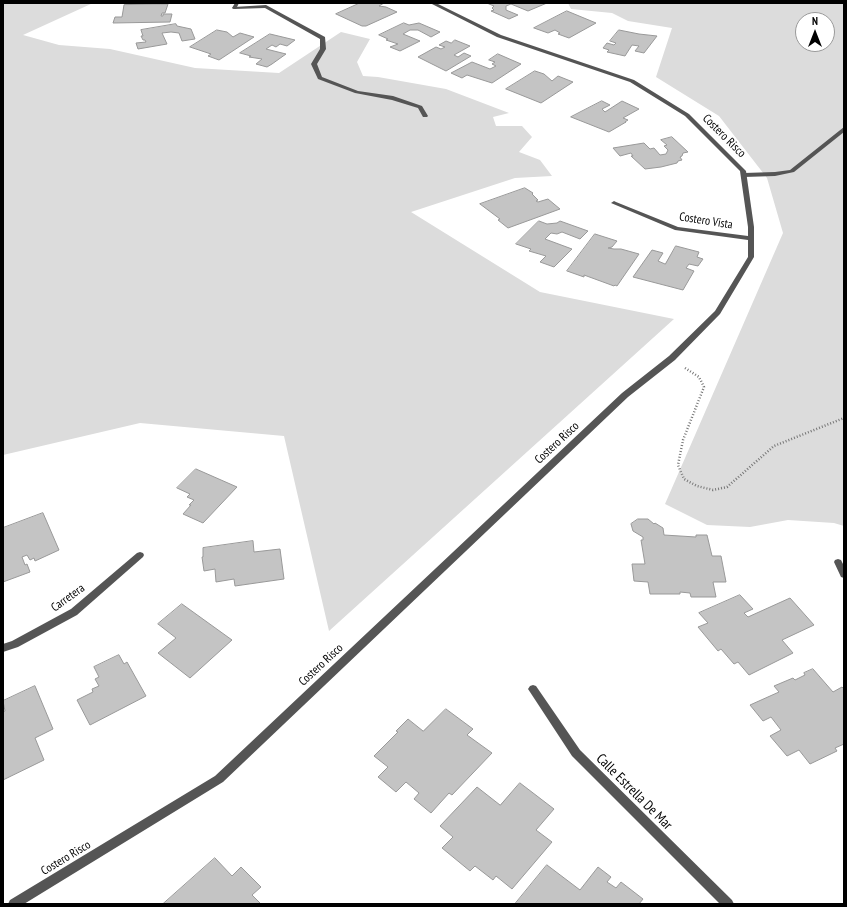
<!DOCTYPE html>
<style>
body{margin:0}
#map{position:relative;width:847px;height:907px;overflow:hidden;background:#fff;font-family:"PT Sans Narrow",sans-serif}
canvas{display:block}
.frame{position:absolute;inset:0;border:4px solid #000;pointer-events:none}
.north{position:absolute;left:795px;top:12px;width:40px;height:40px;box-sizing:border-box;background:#fff;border:1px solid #999;border-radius:50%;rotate:0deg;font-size:11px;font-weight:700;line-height:16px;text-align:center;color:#000}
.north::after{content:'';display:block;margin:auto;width:14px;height:18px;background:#000;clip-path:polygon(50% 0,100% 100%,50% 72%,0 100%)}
</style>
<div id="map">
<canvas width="847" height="907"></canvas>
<div class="frame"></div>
<div class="north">N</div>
</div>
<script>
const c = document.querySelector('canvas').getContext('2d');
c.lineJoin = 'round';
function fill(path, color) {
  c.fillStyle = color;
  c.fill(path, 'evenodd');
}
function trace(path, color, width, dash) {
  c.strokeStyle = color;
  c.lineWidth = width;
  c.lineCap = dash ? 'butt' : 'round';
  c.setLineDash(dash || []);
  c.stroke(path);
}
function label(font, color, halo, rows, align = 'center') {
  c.font = font + ' "PT Sans Narrow",sans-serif';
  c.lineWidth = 4;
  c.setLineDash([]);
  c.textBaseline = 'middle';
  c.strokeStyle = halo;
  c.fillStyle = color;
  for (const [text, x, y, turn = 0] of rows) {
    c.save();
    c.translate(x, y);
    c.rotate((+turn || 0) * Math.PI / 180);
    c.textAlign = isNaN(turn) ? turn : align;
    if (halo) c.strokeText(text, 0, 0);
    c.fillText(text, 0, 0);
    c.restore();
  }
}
const green = new Path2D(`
 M3,3h90l-70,32 36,10 51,4 85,19 84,5 62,-41 29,7 -13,23 6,14 15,1 68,12 63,24 -16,4 3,9h26l10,11 -13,15 21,8 12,16 -37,2 -104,34 129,80 134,27 -345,312 -45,-195 -144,-13 -137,32z
 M568,3h276v523l-10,-3 -46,-3 -38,7 -43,-2 -42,-21 118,-271 -16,-55 -48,-62 -63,-39 16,-49 -44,-7 -16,-8 -41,-4zM803,20h24v24h-24z`);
const building = new Path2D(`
 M360,3h24l-5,3 7,1 11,5 -31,14h-4l-26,-12z
 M491,3h56l-19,8 -17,-7 -5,2v4l12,5 -9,4 -18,-8 3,-1 -2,-2 2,-2 -5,-2z
 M161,4h7l-3,9h-3l-1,3h2v-2h9l-2,8 -57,1 2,-6h7l2,-12z
 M567,11l29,12 -27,15 -11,-4 2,-1 -5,-3 -7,3 -14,-5z
 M404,23l5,2 10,-2 21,9 -9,5 -13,-7h-8l-7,4 17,7 -20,10 -10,-4 8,-3 -12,-4 2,-1 -9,-4z
 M176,24l1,2 14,3 4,10 -13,2 -3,-8 -8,-1 -9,1 5,11 -29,5 -2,-6 10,-1 -1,-2h-2l-2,-4h2l-2,-6z
 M217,30l10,2 6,5 7,-4 14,4 -35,23 -11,-4 3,-2 -21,-7z
 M619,30l20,4 18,2 -13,17 -9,-2 4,-5 -7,-1 -7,11 -18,-4 2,-2 -6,-2 4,-5 7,2 2,-2 -6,-2z
 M270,34l25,6 -8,6 -7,-2 -4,3 -4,-2 -6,4 20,5 -14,10 -5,3 -11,-3 6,-5 -13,-2 2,-1 -11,-3z
 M455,40l15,6 -16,9 4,2 6,-4 7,3 -25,15 -28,-14 18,-10 5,2 4,-2 -6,-2 7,-4 5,2z
 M498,54l23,10 -29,19 -25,-8 -5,3 -11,-5 21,-11 18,7 6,-3 -4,-2 3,-2 -6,-2z
 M535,71l9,3 8,7 6,-5 15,6 -32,21 -35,-14z
 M602,101l8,4 -8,4 3,3 17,-11 17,8 -16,9 5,2 -3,2h1l-17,10 -38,-15z
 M672,137l16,15 -5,1 -1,3 -2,1 2,3 -4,1 -1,2 -16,4 -16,2 -14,-13h2l-2,-3 -11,3 -7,-8 31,-5 6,6 4,-1 6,7 6,-1 2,-4 -4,-4 3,-1 -6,-5z
 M525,188l8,5 -1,1 6,6 -2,1 2,1 10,-3 12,10 -52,19 -10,-8 2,-1 -20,-15z
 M539,221l8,3 10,-1 3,-2 28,10 -8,8 -18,-7 -5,2 -6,-1 -6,6 27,10 -18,18 -14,-5 6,-6 -17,-5 2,-2 -15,-5z
 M595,234l22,7 -5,6 -4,1 6,1h7l18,5 -22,32 -2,-1 -1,1 -30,-11v2l-17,-6z
 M676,246l23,6 -2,5 6,2 -5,7 -9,-2 -3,4 8,3 -11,19 -50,-13 19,-27 11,3 -5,8 7,3z
 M196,469l41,18 -34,36 -20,-9 8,-9h-2l5,-5 -7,-3 3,-3 -13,-6z
 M43,513l16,37 -24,11 -1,-3 -4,2 -3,-5 -5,2 3,8 2,-1 3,8 -27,10v-54z
 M638,519h10l6,5 1,-1 8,5 1,7 32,2v-2h11l5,21h9l5,26h-13l3,15h-25l-1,-4 -10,-1v2h-30l-2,-12 -14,-1 -2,-17h13l-4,-24h2v-3l-10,-6 -2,-7z
 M253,541l1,11 26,-3 4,30 -49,7 -1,-7 -18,3 -1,-13 -11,2 -2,-14h1v-9z
 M740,595l13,14 -9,4 4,4 42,-19 24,27 -32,15 11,13 -44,22 -11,-13 -4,2 -13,-15 -3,2 -20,-24 10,-4 -9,-10z
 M182,604l50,36 -42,38 -32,-25 18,-15 -18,-14z
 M119,655l5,9 3,-2 19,34 -56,29 -13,-25 16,-8 -1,-3 7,-3 -4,-7 4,-2 -5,-10z
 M813,669l20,23 9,-5 2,2v55l-9,4 2,3 -27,13 -11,-14 -12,6 -17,-20 11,-6 -10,-13 -8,4 -13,-16 29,-13 -5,-6 19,-8 2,2 10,-5 -1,-2z
 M35,686l18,43 -18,9 9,22 -41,20v-68l2,-1 -2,-10z
 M446,709l27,20 -6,6 25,18 -40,42 -3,-2 -18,20 -17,-14 5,-6 -13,-11 -10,10 -18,-15 10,-10 -14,-11 24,-24 -2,-1 12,-12 15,12z
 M520,783l34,26 -18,21 16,12 -40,47 -16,-13 -3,4 -18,-14 -5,5 -28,-23 11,-11 -13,-11 37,-39 23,18z
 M215,858l17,18 9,-9 20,20 -9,8 9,9h-98z
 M547,865l33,25 18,-23 13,10 -4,5 9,6 5,-6 22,17 -4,5h-124z`);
const path = new Path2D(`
 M685,368l14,9 5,10 -21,53 -5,25 6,14 13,7 16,4 14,-3 47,-41 70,-28`);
const service = new Path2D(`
 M266,5l59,32 1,12 -9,15 5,13 36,14 35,5 29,10 6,10 -1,1h-4l-5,-9 -26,-8 -37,-7 -37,-14 -7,-15 9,-15v-10l-55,-31 -31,1 -2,-1 2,-1z
 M844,127v5l-50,40 -19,4 -31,1 -3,-2 3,-2 31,-1 15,-2z`);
const minor = new Path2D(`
 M235,3h4l-3,6h-2l-2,-1z
 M430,3h6l65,32 133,45 55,34 57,57 8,56v30l-34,57 -45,46 -47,37 -405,385 -199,122h-16l2,-4 205,-124 407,-383 47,-37 46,-45 33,-54v-17l-73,-10 -64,-27 3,-2 2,1 62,25 70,9v-9l-8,-56 -55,-55 -55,-34 -133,-45z
 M140,552l3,1 1,2 -1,2 -66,58 -59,32 -15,5v-8l9,-3 59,-32 66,-56z
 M838,559l3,1 3,6v12l-3,-1 -7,-15 1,-2z
 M533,685l3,1 44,64 152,150 2,4h-14l-148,-148 -42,-64 -2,-3 2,-3z`);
const streetNames = [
 ["Costero Risco",724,136,45],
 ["Costero Vista",706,221,9],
 ["Costero Risco",557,443,-43],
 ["Carretera",68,598,-36],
 ["Costero Risco",321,665,-43],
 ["Costero Risco",66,858,-31]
];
const nearStreetnames = [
 ["Calle Estrella De Mar",634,792,45]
];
fill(green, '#dcdcdc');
fill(building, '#c4c4c4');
trace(building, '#999', 1);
trace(path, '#777', 2.5, [1, 2]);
fill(service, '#555');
fill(minor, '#555');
label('12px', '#000', '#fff', streetNames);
label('14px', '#000', '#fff', nearStreetnames);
</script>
